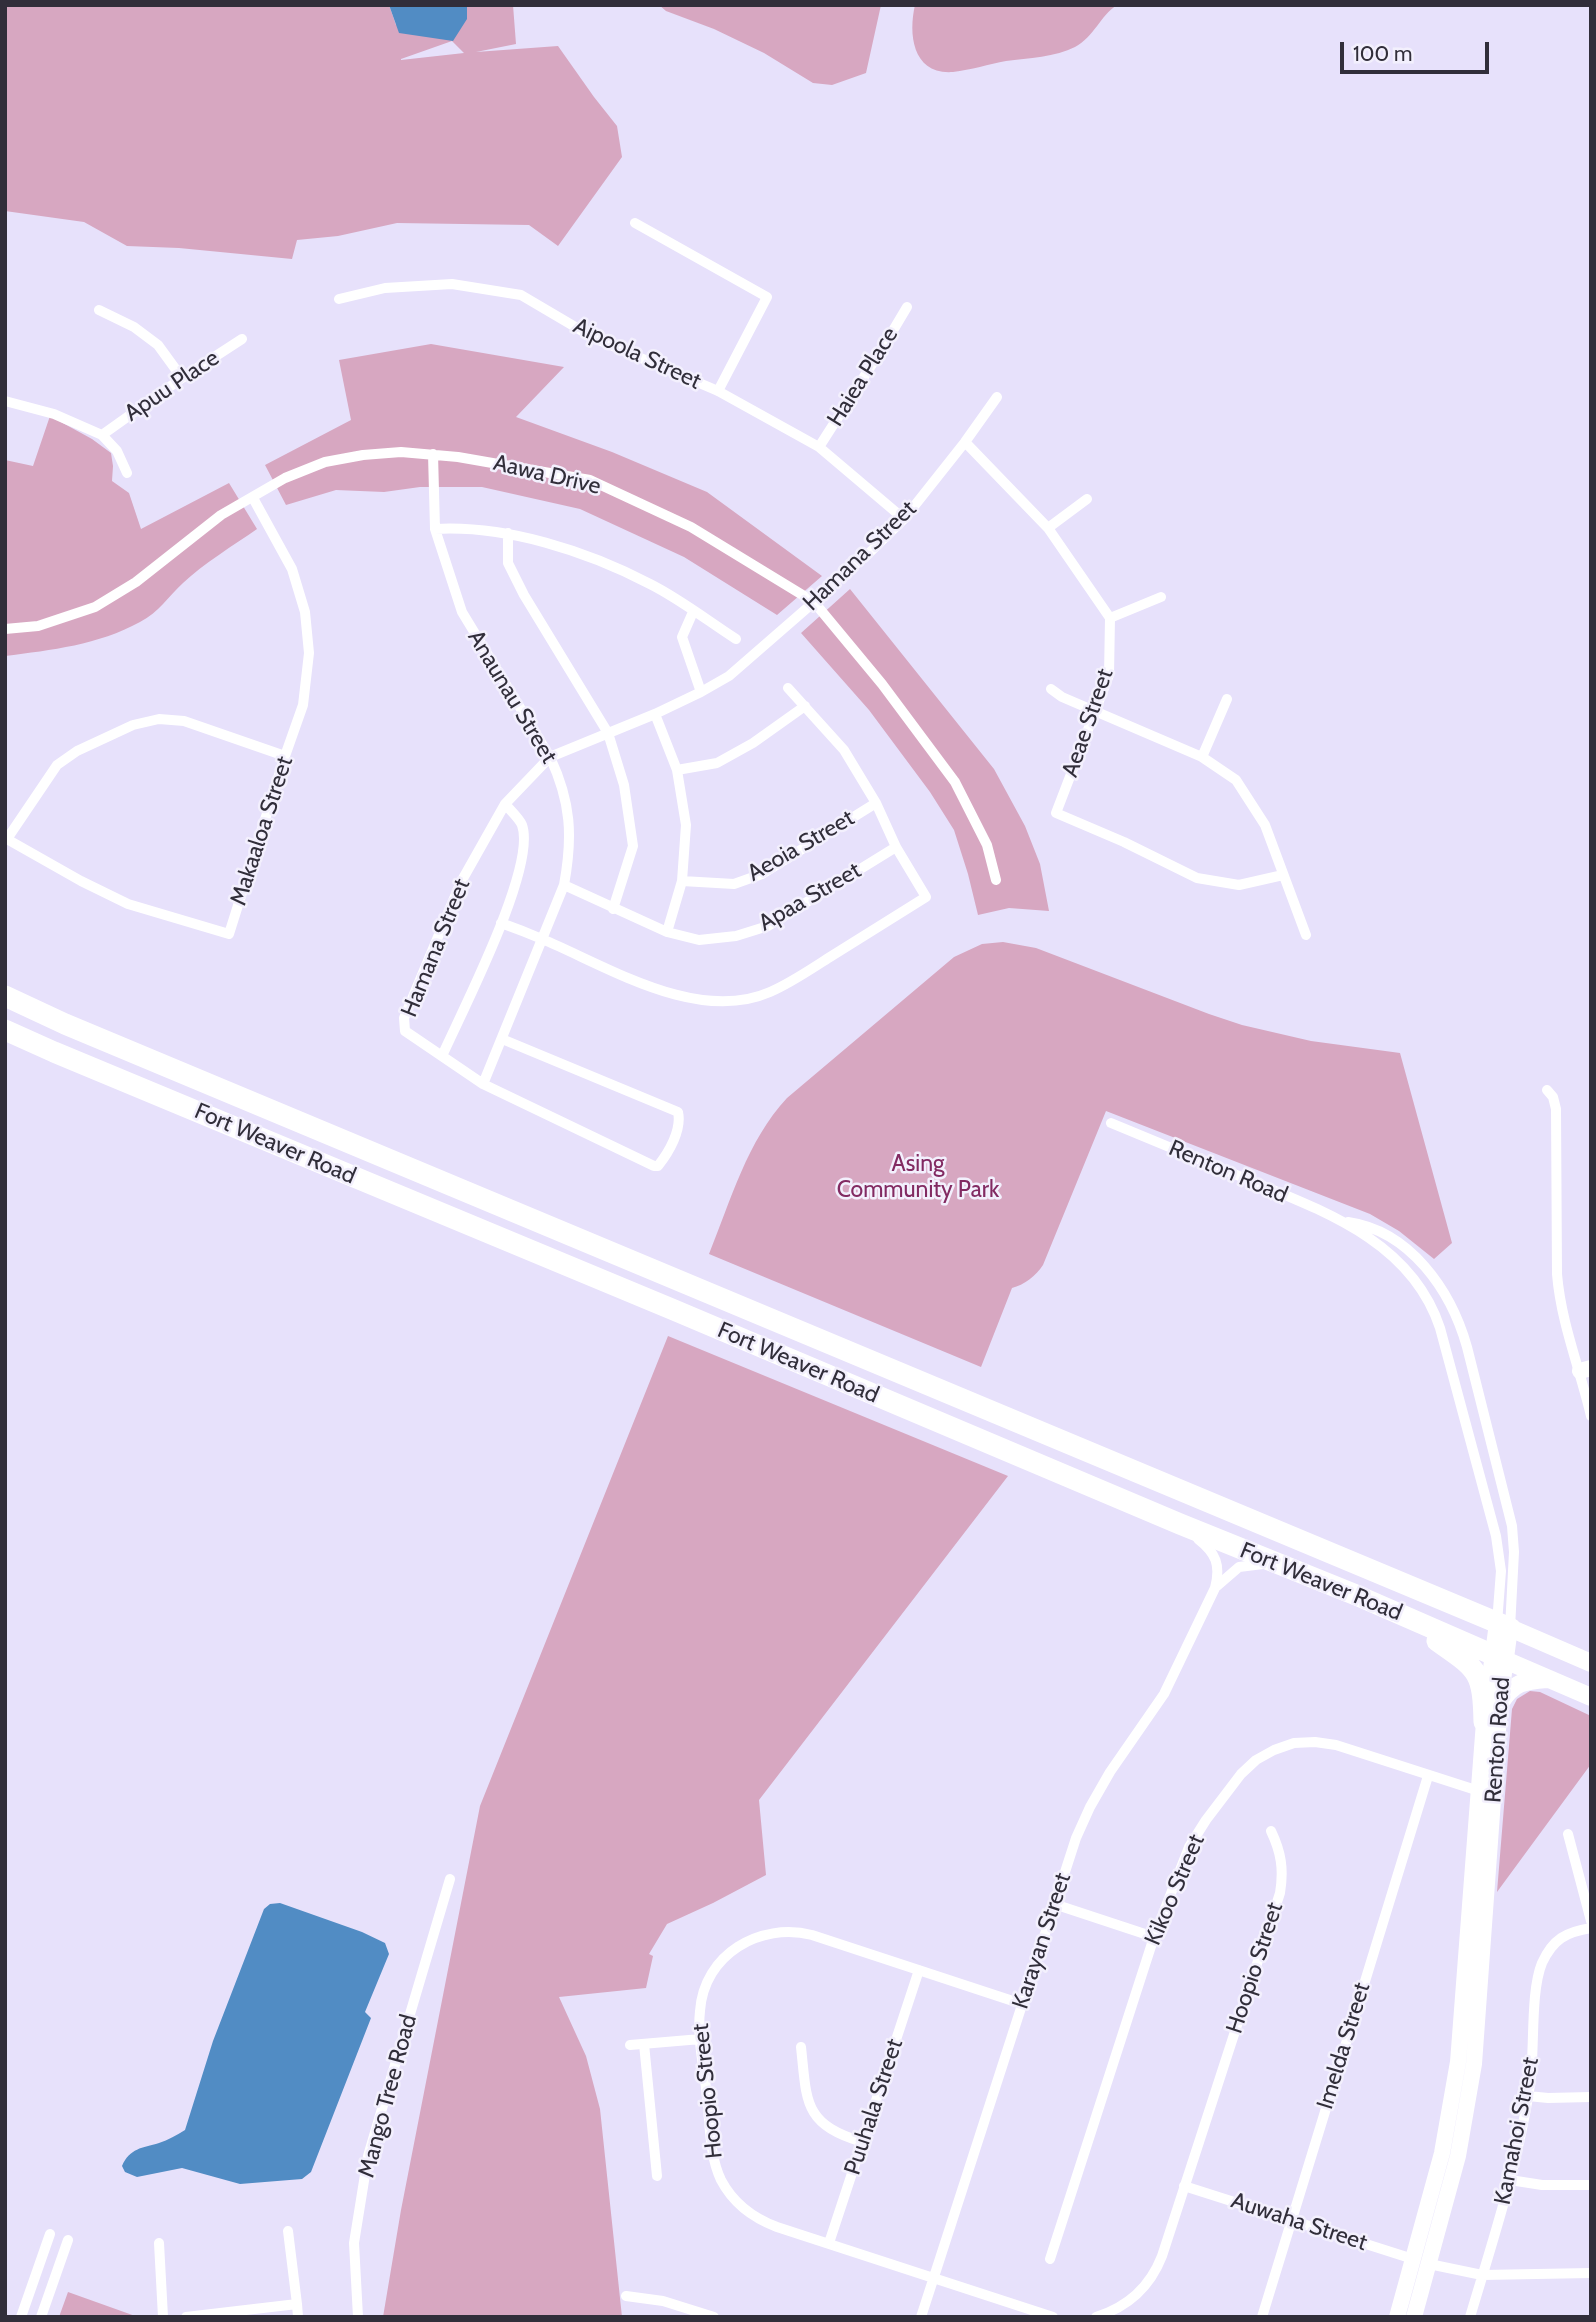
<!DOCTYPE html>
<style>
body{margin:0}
#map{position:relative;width:1596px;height:2322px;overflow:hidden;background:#e7e1fb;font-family:Cabin,sans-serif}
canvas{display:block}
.frame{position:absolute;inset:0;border:7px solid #312e3a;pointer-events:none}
.scale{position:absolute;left:1340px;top:42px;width:149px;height:32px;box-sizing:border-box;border:4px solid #312e3a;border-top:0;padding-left:9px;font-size:21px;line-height:24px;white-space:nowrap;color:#312e3a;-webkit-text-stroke:5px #f3f0fd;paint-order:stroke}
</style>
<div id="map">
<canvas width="1596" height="2322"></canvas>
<div class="frame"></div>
<div class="scale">100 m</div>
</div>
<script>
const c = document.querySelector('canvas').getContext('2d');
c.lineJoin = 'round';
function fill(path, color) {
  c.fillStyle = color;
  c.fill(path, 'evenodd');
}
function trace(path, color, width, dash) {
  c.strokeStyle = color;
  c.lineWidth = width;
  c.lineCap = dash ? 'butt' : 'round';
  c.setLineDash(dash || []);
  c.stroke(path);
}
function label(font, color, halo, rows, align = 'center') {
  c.font = font + ' Cabin,sans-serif';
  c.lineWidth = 5;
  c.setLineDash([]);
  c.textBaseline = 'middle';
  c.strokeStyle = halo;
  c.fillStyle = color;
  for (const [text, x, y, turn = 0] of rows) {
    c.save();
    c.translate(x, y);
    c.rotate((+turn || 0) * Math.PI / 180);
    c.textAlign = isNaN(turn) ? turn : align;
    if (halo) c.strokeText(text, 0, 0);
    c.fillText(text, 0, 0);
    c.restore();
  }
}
const green = new Path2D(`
 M5,5h384l7,20 71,-20h46l3,39 -40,8 82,-6 36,51 23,29 5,31 -64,89 -29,-21 -132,-2 -59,13 -41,4 -5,19 -113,-11 -52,-2 -43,-24 -79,-11zM452,41l12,12 -63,7v-1z
 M659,5h222l-15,68 -34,12 -19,-2 -49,-30 -50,-24 -48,-18z
 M915,5h202c-17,11 -23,32 -42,42 -19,10 -47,11 -69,14 -17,3 -35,9 -53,11 -40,3 -45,-37 -38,-67z
 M431,344l133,23 -48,50 96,35 95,40 115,84 -45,39 -93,-58 -104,-48 -98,-22h-62l-36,5 -48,-2 -50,15 -21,-40 86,-45 -12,-60z
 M50,416l42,23 19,14 2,13 -1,15 17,12 12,36 88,-46 28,46c-23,16 -54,35 -74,54 -15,14 -24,29 -43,39 -42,23 -88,28 -135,34v-196l28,6z
 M850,589l144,180 31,57 15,38 9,47 -40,-3 -31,7 -10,-41 -14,-44 -24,-38 -61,-82 -68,-77z
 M1003,942l33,6 173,66 33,11 69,16 89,12 52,190 -18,16 -35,-28 -29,-17 -264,-103 -63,154c-7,11 -19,20 -31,23l-31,79 -272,-113c22,-54 38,-113 78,-156l167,-141 28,-13z
 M668,1336l340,140 -249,324 7,75 -53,28 -46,21 -18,30 4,2 -7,32 -87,9 27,59 14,53 22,208h-239l18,-107 79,-404z
 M1530,1691l10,1 51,24v48l-94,128 15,-183 5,-10z
 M68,2292l70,25h-79z`);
const water = new Path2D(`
 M389,5h78v14l-14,22 -54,-8z
 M280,1903l82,29 23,11 4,11 -24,58 6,6 -60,154 -9,7 -62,5 -58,-16 -45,9 -12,-5 -3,-6c8,-18 20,-18 37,-23 9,-3 18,-8 26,-13l28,-89 51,-132 6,-5z`);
const street = new Path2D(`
 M635,223l132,74 -49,94
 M339,299l46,-11 67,-4 69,11 73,43 124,53 101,56 85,72
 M99,310l35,17 24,18 24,33
 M5,401l49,13 48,21 15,16 10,22
 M102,435l80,-57 60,-39
 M965,442l83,86 62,90 -1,57 -53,138 68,29 73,36 42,7 44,-10
 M819,447l66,-103 22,-37
 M433,454l2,75 27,83 88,145c21,45 23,79 14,128l-81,199
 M1048,528l39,-29
 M435,529c71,-4 152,22 215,55 30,15 58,37 86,55
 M508,533v30l16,32 84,138 16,52 9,61 -20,63
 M693,612l-11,25 19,55
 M1110,618l51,-21
 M5,629l33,-3 57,-19 41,-25 85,-67 64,-37 40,-16 38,-7 38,-3 57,5 132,23 101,47 123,75 68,82 73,98 32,63 9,35
 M1051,689l11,8 140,60 34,23 29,45 41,110
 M655,714l22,56 9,55 -4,56 -15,51
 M1202,757l25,-58
 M677,770l40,-7 36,-20 52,-37
 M5,838l76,43 47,23 101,30 56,-178 18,-51 6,-52 -4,-41 -13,-43 -39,-71
 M7,839l50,-74 20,-14 56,-26 26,-6 25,2 101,35
 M682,881l52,3 28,-10 114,-71
 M564,885l103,47 32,8 37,-4 32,-10 128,-79
 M501,923c14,5 27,10 41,16 65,27 155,85 228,53 21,-9 41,-23 60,-35 32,-20 64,-40 96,-60l-30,-50 -20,-44 -32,-53 -56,-62
 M502,1039l176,73c4,18 -9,40 -20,54h-4l-171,-82 -78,-53 -1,-13 57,-136 44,-78 45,-47 105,-43 46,-22 28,-16 85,-74 20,-21 32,-25 38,-37 61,-77 32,-45
 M442,1056c20,-45 95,-189 80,-231 -3,-7 -12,-15 -17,-21
 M1547,1090l6,7 3,12 1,165c4,49 23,95 34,142
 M1111,1123c44,18 89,37 133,55 77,32 167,62 196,150l56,208 5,35 -4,52
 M1348,1222c62,9 103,68 119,125l45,179 2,26 -4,76
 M1217,1586l22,-19 24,-3
 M1568,1834l23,87
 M1054,1904l100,33
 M1022,2004l-210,-69c-52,-13 -108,19 -112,76 -3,27 4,58 7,85 3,27 2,59 14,84 12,23 32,38 56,47l276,90
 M644,2044l13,132
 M630,2045l71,-6
 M801,2047c6,55 2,77 61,95
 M1528,2096l20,2 43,-1
 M1510,2180l32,5h49
 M1184,2186l229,73
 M288,2231l9,73
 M159,2243l4,74
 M829,2243l90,-273
 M1050,2259l104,-322 35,-90 17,-27 35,-46 15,-14 18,-10 20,-7 21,-1 21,3 143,46
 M1429,2264l53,11 109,-2
 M626,2296l37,5 51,16
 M21,2317l29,-83
 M41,2317l27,-77
 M186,2317l111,-13 1,13
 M358,2317l-4,-74 14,-87 82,-277
 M921,2317l155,-479 14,-31 20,-35 54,-78 51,-106c6,-23 1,-35 -17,-49
 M1096,2317c32,-10 54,-30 66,-61l118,-363c4,-24 1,-41 -9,-62
 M1262,2317l166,-541
 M1470,2317c23,-77 48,-153 60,-232 5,-34 0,-93 12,-122 11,-24 24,-31 49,-35`);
const secondary = new Path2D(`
 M1580,1371l11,-3
 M1397,2317l45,-164 16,-91 26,-340 13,-99
 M1414,2317l44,-161 16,-92 26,-361 10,-75`);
const primary = new Path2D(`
 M1510,1628l81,35
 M1505,1660l86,37
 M1500,1703c14,-21 23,-22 47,-24`);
const highway = new Path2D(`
 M5,996l60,28 1445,604
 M5,1030l49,22 620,258 506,214 176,71 149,65
 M1437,1641c40,28 46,29 47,81`);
const streetNames = [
 ["Aipoola Street",637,354,25],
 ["Haiea Place",863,377,-58],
 ["Apuu Place",172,386,-34],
 ["Aawa Drive",547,475,13],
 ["Hamana Street",860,556,-44],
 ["Anaunau Street",512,697,59],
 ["Aeae Street",1088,723,-71],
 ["Makaaloa Street",262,831,-72],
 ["Aeoia Street",801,846,-30],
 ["Apaa Street",810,897,-30],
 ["Hamana Street",436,948,-68],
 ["Fort Weaver Road",275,1144,23],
 ["Renton Road",1228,1172,23],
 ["Fort Weaver Road",798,1363,23],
 ["Fort Weaver Road",1321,1582,22],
 ["Renton Road",1498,1740,-86],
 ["Kikoo Street",1175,1890,-67],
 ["Karayan Street",1042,1941,-72],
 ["Hoopio Street",1255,1968,-72],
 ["Imelda Street",1344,2046,-73],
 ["Hoopio Street",708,2091,-96],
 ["Mango Tree Road",388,2096,-75],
 ["Puuhala Street",874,2107,-72],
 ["Kamahoi Street",1517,2131,-79],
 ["Auwaha Street",1299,2222,18]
];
const parkNames = [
 ["Asing",918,1164],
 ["Community Park",918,1190]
];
fill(green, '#d7a7c1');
fill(water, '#518cc4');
trace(street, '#fff', 10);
trace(secondary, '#fff', 16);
trace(primary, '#fff', 18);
trace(highway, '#fff', 21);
label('23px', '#312e3a', '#f3f0fd', streetNames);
label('23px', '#822a62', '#f3f0fd', parkNames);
</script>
